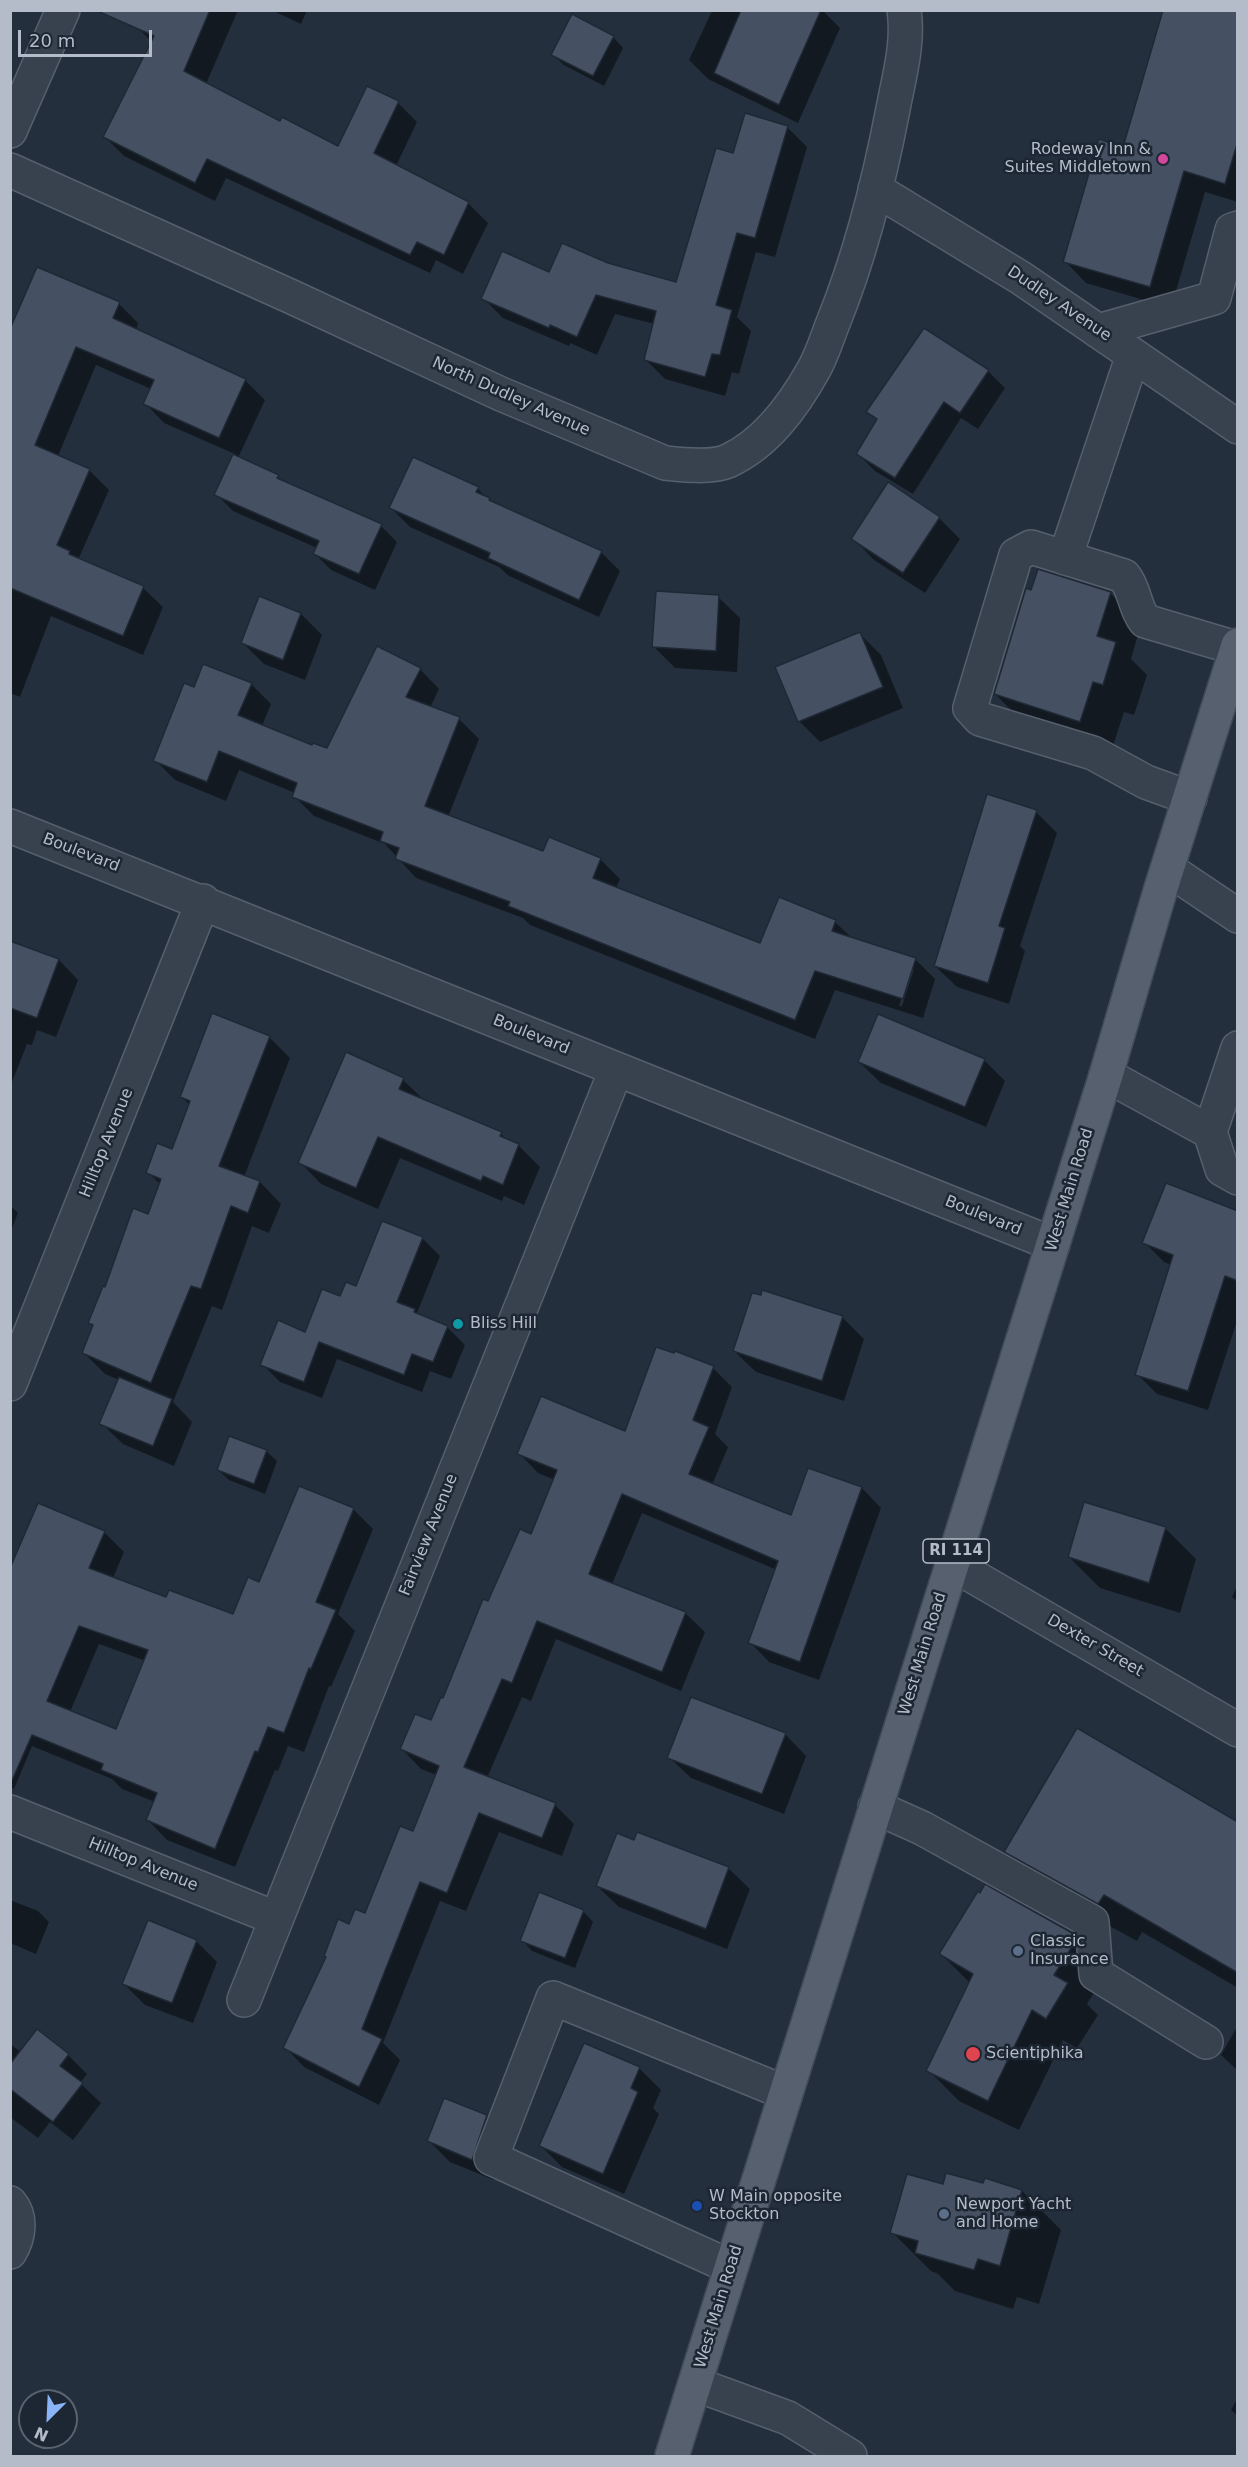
<!DOCTYPE html>
<style>
body{margin:0}
#map{position:relative;width:1248px;height:2467px;overflow:hidden;background:#242f3e;font-family:"DejaVu Sans",sans-serif}
canvas{display:block}
.frame{position:absolute;inset:0;border:12px solid #b4bcc9;pointer-events:none}
.north{position:absolute;left:18px;top:2389px;width:60px;height:60px;box-sizing:border-box;background:#1d2633;border:2px solid #59626f;border-radius:50%;rotate:204deg;font-size:16px;font-weight:700;line-height:24px;text-align:center;color:#b4bcc9}
.north::after{content:'';display:block;margin:auto;width:21px;height:27px;background:#8ab4f8;clip-path:polygon(50% 0,100% 100%,50% 72%,0 100%)}
.scale{position:absolute;left:18px;top:30px;width:134px;height:27px;box-sizing:border-box;border:3px solid #b4bcc9;border-top:0;padding-left:8px;font-size:18px;line-height:21px;white-space:nowrap;color:#b4bcc9;-webkit-text-stroke:4px #1d2633;paint-order:stroke}
</style>
<div id="map">
<canvas width="1248" height="2467"></canvas>
<div class="frame"></div>
<div class="north">N</div>
<div class="scale">20 m</div>
</div>
<script>
const c = document.querySelector('canvas').getContext('2d');
c.lineJoin = 'round';
function fill(path, color) {
  c.fillStyle = color;
  c.fill(path, 'evenodd');
}
function trace(path, color, width, dash) {
  c.strokeStyle = color;
  c.lineWidth = width;
  c.lineCap = dash ? 'butt' : 'round';
  c.setLineDash(dash || []);
  c.stroke(path);
}
function label(font, color, halo, rows, align = 'center') {
  c.font = font + ' "DejaVu Sans",sans-serif';
  c.lineWidth = 5;
  c.setLineDash([]);
  c.textBaseline = 'middle';
  c.strokeStyle = halo;
  c.fillStyle = color;
  for (const [text, x, y, turn = 0] of rows) {
    c.save();
    c.translate(x, y);
    c.rotate((+turn || 0) * Math.PI / 180);
    c.textAlign = isNaN(turn) ? turn : align;
    if (halo) c.strokeText(text, 0, 0);
    c.fillText(text, 0, 0);
    c.restore();
  }
}
const shadow = new Path2D(`
 M146,10h92l-32,74 75,39 58,25 59,-45 19,19 -21,44 72,37 20,20 -25,51 -27,-14 -6,13 -204,-95 -11,23 -91,-45 -19,-19 47,-95 -14,-14z
 M271,10h36l-6,14z
 M710,10h112l18,18 -42,95 -90,-44 -19,-19 23,-49z
 M1238,10v192l-33,-10 -34,116 -85,-25 -21,-22 59,-113z
 M613,37l10,11 -19,38 -40,-21 -11,-10z
 M787,127l20,20 -32,110 -19,-5 -19,65 14,14 -12,43 -7,-2 -7,24 -60,-17 -20,-20 10,-35 -40,-10 -18,41 -27,-12 -1,3 -66,-28 -20,-20 67,-24 57,-9 70,19 57,-130z
 M119,304l19,19 -2,7 109,50 20,20 -27,58 40,19 6,5 97,44 16,16 -22,48 -44,-20 -16,-16 2,-6 -84,-37 -17,-17 19,-40 -71,-31 -19,-20 6,-14 -55,-24 -38,91 32,15 19,19 -31,70 65,28 20,19 -20,48 -92,-39 -31,81 -10,-4v-353z
 M988,371l17,17 -27,41 -17,-11 -48,76 -38,-23 -17,-17 20,-33 -10,-9z
 M478,489l15,15 109,49 18,18 -21,46 -90,-41 -10,-9 -89,-40 -19,-19z
 M939,518l21,21 -35,54 -51,-33 -21,-22z
 M1110,593l31,31 -10,35 16,16 -13,40 -10,-3 -13,40 -85,-27 -31,-31z
 M718,597l22,21 -3,54 -62,-4 -21,-21z
 M301,614l21,21 -17,45 -41,-16 -21,-21z
 M860,634l21,21 22,53 -83,34 -21,-21z
 M420,669l19,20 -9,19 29,11 20,20 -31,78 96,36 56,6 20,20 -4,9 145,56 74,-22 18,17 62,20 20,20 -12,39 -88,-28 -20,49 -285,-114 -7,-7 -107,-40 -31,-34 -71,-28 -20,-20 1,-3 -56,-23 -13,31 -51,-21 -20,-20 40,-71 56,-5 20,20 -9,22 50,20 15,4zM911,969h3l-12,37h-3z
 M1036,812l21,21 -37,113 5,5 -16,53 -52,-17 -22,-21z
 M10,943l49,17 19,20 -22,57 -19,-7 -5,15 -5,-1 -15,38 -2,-1z
 M269,1037l21,21 -46,119 16,5 21,22 -12,29 -17,-7 -30,84 -10,-4 -39,96 19,20 -18,44 -51,-22 -22,-21 18,-43 -14,-6 -21,-21 10,-26 -4,-5 16,-33 43,-73 12,-31 -13,-13 25,-21 17,-46 -9,-8z
 M347,1054l56,26 22,21 76,33 8,8 10,4 21,21 -16,38 -20,-9 -2,5 -102,-43 -22,51 -57,-25 -21,-22z
 M984,1060l21,21 -19,46 -105,-44 -22,-21z
 M10,1205l8,8 -8,20z
 M1238,1212v106l-30,92 -51,-16 -20,-20 34,-109 -7,-3 -20,-20z
 M422,1238l18,18 -23,57 30,14 18,18 -14,34 -21,-8 -8,21 -85,-33 -15,39 -42,-16 -18,-18 44,-30 35,-36z
 M842,1317l22,22 -20,62 -88,-29 -22,-21z
 M713,1368l19,19 -17,47 13,13 -16,38 80,32 70,-29 19,20 -62,172 -50,-18 -19,-20 27,-72 -135,-57 -30,71 73,29 20,19 -24,59 -125,-52 -25,62 -9,-4 -35,81 68,27 19,19 -12,32 -63,-24 -33,79 -26,-10 -57,142 17,17 -21,45 -75,-38 -19,-20 65,-121 16,-12 48,-81 23,-58 -16,-6 -19,-20 30,-27 57,-119 43,-67 23,-56 -17,-7 -19,-20 107,-20z
 M266,1451l11,10 -12,33 -36,-14 -11,-10z
 M353,1509l20,20 -35,85 17,17 -24,56 -2,-1 -25,66 -16,-6 -10,25 -3,-1 -40,97 -68,-27 -19,-20 7,-18 -33,-13 -10,-10 -80,-33 -18,43 -4,-2v-193l94,-62 20,20 -11,26 54,21 67,17 26,-32zM99,1644l47,17 -29,70 -47,-19z
 M1165,1528l31,31 -16,54 -80,-25 -31,-31z
 M1238,1584v18l-6,-5z
 M785,1734l21,22 -22,58 -93,-36 -22,-21z
 M1238,1824v164l-96,-56 -5,9 -93,-51 -38,-38z
 M728,1868l22,21 -23,60 -108,-42 -22,-21z
 M10,1900l28,11 11,11 -13,32 -26,-11z
 M583,1911l10,11 -18,46 -43,-17 -10,-11z
 M1073,1935l31,31 1,8 -18,30 11,11 -21,33 -14,-8 -44,90 -60,-29 -31,-31 42,-87 -29,-29z
 M196,1941l21,21 -24,61 -48,-18 -21,-21z
 M1238,2025v46l-17,-16z
 M37,2031l31,24 19,19 -7,9 21,20 -28,37 -23,-18 -12,16 -28,-21v-73l11,8z
 M585,2045l55,24 21,21 -8,18 6,6 -35,80 -62,-27 -21,-21z
 M445,2100l42,17 21,21 -14,42 -44,-18 -21,-21z
 M984,2185l38,6 39,39 -22,74 -22,-7 -4,12 -58,-18 -17,-17 -7,-3 -39,-39 52,-46z
 M1238,2397v19l-7,-6z`);
const building = new Path2D(`
 M95,10h115l-26,61 96,50 2,-4 56,29 29,-60 32,15 -25,52 95,49 -25,53 -27,-13 -7,13 -203,-96 -12,24 -92,-46 51,-101z
 M741,10h80l-42,95 -65,-32z
 M1163,10h75v131l-13,43 -41,-13 -34,116 -87,-25 36,-123 24,8z
 M572,14l42,22 -21,40 -42,-21z
 M745,113l43,13 -33,112 -18,-5 -21,72 16,5 -12,45 -8,-1 -7,23 -61,-17 12,-49 -60,-16 -19,42 -27,-12 -1,3 -68,-29 21,-48 47,21 13,-29 46,20 68,19 40,-134 17,5z
 M37,267l83,35 -7,16 133,61 -27,59 -76,-34 11,-24 -78,-33 -41,98 55,24 -33,76 13,6 -1,3 75,32 -21,50 -113,-48v-259z
 M924,328l65,42 -29,43 -16,-11 -49,76 -39,-24 21,-35 -11,-7z
 M233,454l46,21 -2,3 105,46 -23,50 -46,-20 6,-13 -105,-46z
 M413,457l66,30 -3,5 14,6 -1,2 113,51 -23,49 -91,-42 2,-5 -101,-45z
 M888,482l52,35 -37,56 -52,-34z
 M1038,569l73,23 -14,44 19,6 -13,43 -10,-3 -13,40 -86,-28 32,-106 5,2z
 M656,591l63,4 -3,56 -64,-4z
 M259,596l42,17 -18,47 -42,-17z
 M860,632l23,55 -85,35 -23,-55z
 M377,646l44,22 -15,29 54,20 -35,89 118,45 6,-14 52,21 -8,20 167,65 19,-46 57,23 -4,11 84,27 -13,41 -88,-28 -20,49 -287,-114 2,-4 -115,-43 4,-11 -19,-7 3,-9 -91,-35 5,-14 -78,-32 -12,31 -54,-21 31,-78 10,4 9,-23 49,19 -14,32 74,30 1,-2 14,5z
 M987,794l50,16 -38,116 6,2 -17,55 -54,-17z
 M10,941l49,18 -22,59 -27,-10z
 M212,1013l58,23 -51,130 41,15 -12,32 -17,-7 -30,83 -10,-3 -40,97 -69,-30 11,-28 -5,-2 15,-37 2,1 28,-79 15,6 13,-35 -15,-6 11,-30 15,6 18,-48 -10,-4z
 M878,1014l107,45 -20,48 -107,-45z
 M346,1052l58,26 -5,11 103,43 -2,4 19,8 -16,41 -20,-9 -2,5 -103,-44 -22,51 -58,-25z
 M1166,1183l72,28v70l-13,-5 -37,115 -53,-16 38,-120 -31,-12z
 M382,1221l41,16 -26,65 18,7 -1,3 34,14 -15,36 -21,-8 -8,21 -85,-33 -15,40 -44,-17 18,-45 27,12 17,-43 18,7 6,-14 10,4z
 M762,1290l81,26 -21,65 -89,-30 19,-58 9,2z
 M656,1347l18,6 1,-2 39,15 -21,54 16,7 -20,47 102,41 17,-47 54,19 -59,166 -3,9 -52,-19 30,-82 -156,-67 -33,80 97,38 -24,60 -125,-51 -25,62 -10,-4 -38,88 92,36 -14,35 -63,-25 -32,80 -27,-11 -58,147 20,10 -23,48 -76,-39 43,-91 -2,-1 14,-37 11,5 6,-15 10,4 35,-87 13,5 26,-65 -39,-17 15,-35 16,6 10,-23 2,1 40,-99 5,2 32,-72 11,5 26,-64 -40,-16 24,-58 84,35z
 M119,1377l53,22 -19,47 -54,-22z
 M229,1436l38,14 -13,34 -37,-14z
 M299,1486l55,22 -38,94 20,8 -25,59 -2,-1 -25,65 -16,-6 -10,25 -3,-1 -40,98 -69,-29 11,-27 -56,-23 2,-6 -71,-29 -22,50v-217l28,-65 67,28 -16,37 77,29 3,-7 64,24 15,-37 11,5zM79,1626l69,24 -32,79 -69,-28z
 M1084,1502l82,25 -17,56 -81,-26z
 M691,1697l95,36 -24,61 -95,-36z
 M1077,1728l161,94v151l-134,-78 -6,9 -94,-52z
 M637,1832l92,35 -23,62 -110,-43 21,-53 17,7z
 M985,1884l89,50 1,8 -21,33 14,8 -22,36 -14,-9 -44,91 -62,-30 47,-97 -34,-20 39,-63 2,2z
 M539,1892l45,18 -19,48 -45,-17z
 M148,1920l49,20 -25,63 -50,-19z
 M37,2029l32,25 -9,12 23,17 -30,39 -43,-33v-25z
 M584,2043l56,24 -9,21 7,4 -35,82 -64,-28z
 M444,2098l43,17 -15,45 -45,-19z
 M946,2173l37,10 2,-5 37,12 -22,76 -22,-7 -4,11 -59,-17 3,-12 -28,-8 17,-59 36,10z`);
const minor = new Path2D(`
 M10,131l53,-121
 M10,170l282,127 209,97 164,69c18,2 47,5 63,-2 39,-18 66,-56 86,-92 8,-14 13,-31 19,-46 28,-69 46,-141 60,-214 6,-32 16,-66 11,-99
 M875,189l146,89 217,149
 M1098,331l116,-33 18,-68 6,-2
 M1065,558l68,-203
 M1190,798l-44,-16 -53,-29 -113,-34 -10,-11 46,-153 15,-8 93,29c11,13 10,31 21,45l91,27
 M10,826l1043,418
 M1168,869l70,47
 M1106,1075l104,57 12,37 16,9
 M1210,1132l28,-84
 M10,1384l193,-483
 M952,1564l286,166
 M875,1807l47,21 170,94 4,52 110,68
 M10,1812l265,106
 M244,2000l372,-930
 M10,2203c12,14 9,34 0,49
 M731,2267l-240,-109 62,-160 233,95
 M695,2384l93,34 62,38`);
const major = new Path2D(`
 M672,2456l434,-1381 55,-187 77,-243`);
const markers = [
 [1163,159,6,"#d1479c"],
 [458,1324,6,"#0f9aa8"],
 [1018,1951,6,"#5c6f8a"],
 [973,2054,8,"#e0444e"],
 [697,2206,6,"#1a4fb4"],
 [944,2214,6,"#5c6f8a"]
];
const shields = [
 [956,1551,66]
];
const shieldNames = [
 ["RI 114",956,1551]
];
const poiNames = [
 ["Rodeway Inn &",1151,150,"right"],
 ["Suites Middletown",1151,168,"right"],
 ["Bliss Hill",470,1324],
 ["Classic",1030,1942],
 ["Insurance",1030,1960],
 ["Scientiphika",986,2054],
 ["W Main opposite",709,2197],
 ["Stockton",709,2215],
 ["Newport Yacht",956,2205],
 ["and Home",956,2223]
];
const streetNames = [
 ["Dudley Avenue",1059,304,34],
 ["North Dudley Avenue",511,397,24],
 ["Boulevard",81,853,21],
 ["Boulevard",531,1035,22],
 ["Hilltop Avenue",107,1143,-68],
 ["West Main Road",1070,1190,-73],
 ["Boulevard",983,1216,22],
 ["Fairview Avenue",429,1535,-68],
 ["Dexter Street",1095,1646,30],
 ["West Main Road",923,1654,-73],
 ["Hilltop Avenue",143,1865,22],
 ["West Main Road",719,2307,-73]
];
fill(shadow, '#0007');
fill(building, '#455162');
trace(building, '#1f2835', 1.5);
trace(minor, '#565f6c', 36);
trace(major, '#414a57', 36);
trace(minor, '#38414e', 33);
trace(major, '#56606e', 33);
for (const [x, y, r, color] of markers) {
  const dot = new Path2D();
  dot.arc(x, y, r, 0, 2 * Math.PI);
  c.fillStyle = color;
  c.fill(dot);
  trace(dot, '#1d2633', 2);
}
for (const [x, y, w] of shields) {
  const box = new Path2D();
  box.roundRect(x - w / 2, y - 12, w, 24, 4.5);
  c.fillStyle = '#1d2633';
  c.fill(box);
  trace(box, '#b4bcc9', 1.5);
}
label('bold 15px', '#b4bcc9', null, shieldNames);
label('16px', '#b4bcc9', '#1d2633', poiNames, 'left');
label('16px', '#b4bcc9', '#1d2633', streetNames);
</script>
